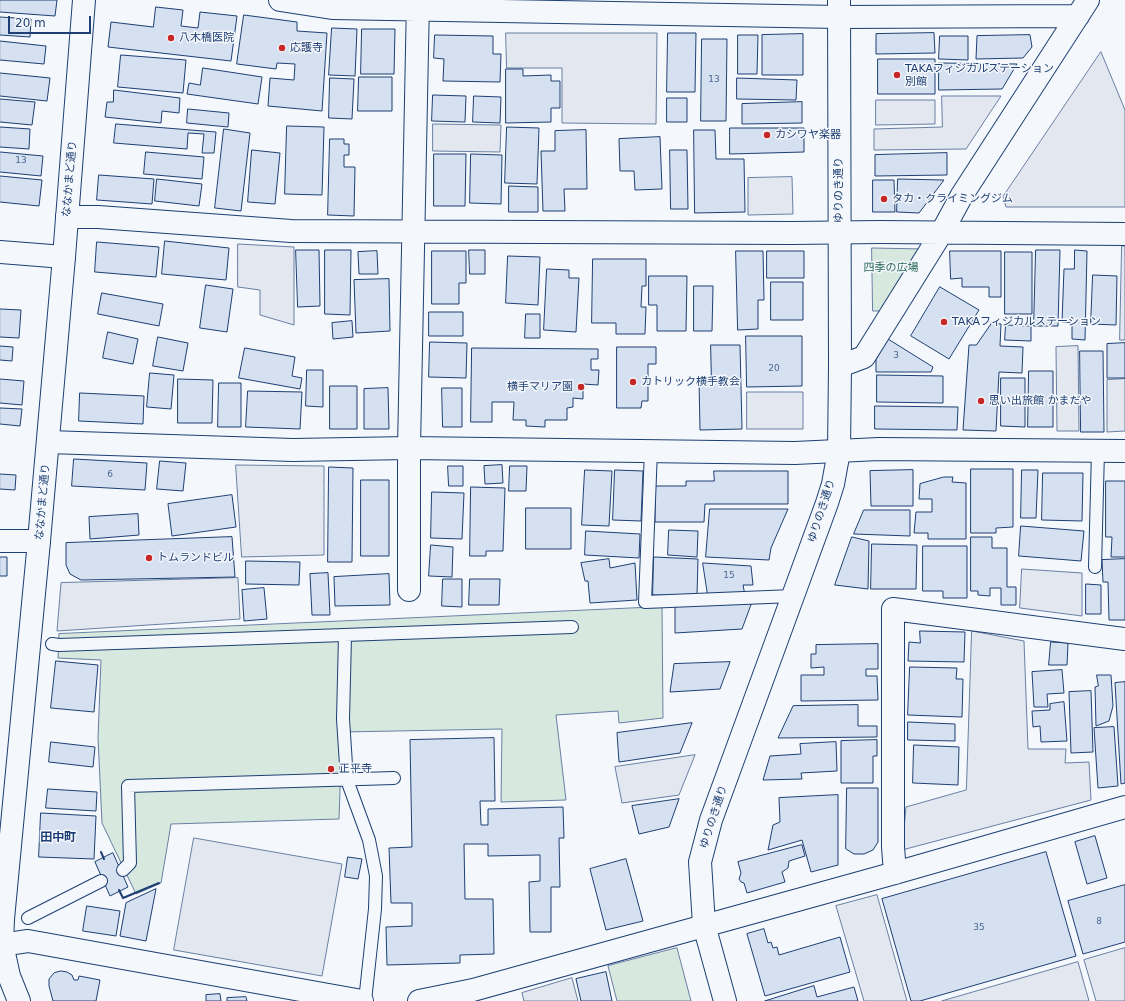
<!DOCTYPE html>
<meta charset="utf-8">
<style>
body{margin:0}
#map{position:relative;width:1125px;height:1001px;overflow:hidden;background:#f4f7fb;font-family:"DejaVu Sans",sans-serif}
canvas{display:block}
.scale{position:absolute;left:8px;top:16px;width:83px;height:18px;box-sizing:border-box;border:2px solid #1d3f73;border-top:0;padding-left:5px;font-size:12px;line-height:14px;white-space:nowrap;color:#1d3f73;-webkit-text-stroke:3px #f4f7fb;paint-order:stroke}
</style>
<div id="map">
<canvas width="1125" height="1001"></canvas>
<div class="scale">20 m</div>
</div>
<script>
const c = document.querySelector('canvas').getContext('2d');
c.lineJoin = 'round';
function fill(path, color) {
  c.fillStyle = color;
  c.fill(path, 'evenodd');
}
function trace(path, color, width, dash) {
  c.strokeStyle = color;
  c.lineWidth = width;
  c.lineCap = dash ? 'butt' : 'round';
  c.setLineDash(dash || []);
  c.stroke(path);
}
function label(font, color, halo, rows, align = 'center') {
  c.font = font + ' "DejaVu Sans","Noto Sans JP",sans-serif';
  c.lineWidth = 3;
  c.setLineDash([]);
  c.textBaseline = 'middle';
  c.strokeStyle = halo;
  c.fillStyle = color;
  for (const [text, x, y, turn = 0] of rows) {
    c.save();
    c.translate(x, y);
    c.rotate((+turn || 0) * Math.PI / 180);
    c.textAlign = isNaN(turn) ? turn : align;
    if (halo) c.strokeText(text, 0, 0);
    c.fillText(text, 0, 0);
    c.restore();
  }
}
const green = new Path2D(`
 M872,248l53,1 -40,62h-12z
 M662,607l1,111 -44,5 -1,-12 -62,4 10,85 -65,2 1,-73 -160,3 -3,87 -168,5 -10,59 -25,11 -34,-71 -4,-85 3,-78 -43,-2 1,-24z
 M677,948l14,53h-74l-9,-35z`);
const parking = new Path2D(`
 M506,33h151l-1,91 -94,-1v-55h-55z
 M1101,52l24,58v97h-119l-3,-10z
 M942,96h59l-35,53 -92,1v-21l68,-2z
 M876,100h59v24l-59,1z
 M433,124l68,1 -1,27 -67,-1z
 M792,177l1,37 -45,1v-37z
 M238,244l56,3v78l-34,-10v-25l-22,-3z
 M1122,246h3v94h-5z
 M1078,346l1,85h-22l-1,-84z
 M1125,379v52l-18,1v-52z
 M747,392h56v37h-56z
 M236,465l88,1v89l-82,2z
 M1022,569l60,4v43l-62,-8z
 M238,578l2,41 -183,12 4,-48z
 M972,631l52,10 4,108h38l-1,14 24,-1 2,38 -189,50 4,-43 60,-17z
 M695,755l-16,40 -57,8 -7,-36z
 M194,838l148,26 -20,112 -148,-26z
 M877,895l30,106h-43l-28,-95z
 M1125,948v53h-29l-12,-41z
 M1078,962l11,39h-147z
 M572,978l6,23h-54l-2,-8z`);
const building = new Path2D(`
 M0,0h57l-2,16 -55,-4z
 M156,7l27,3 -2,16 17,2 2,-16 37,4 -6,45 -123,-14 3,-25 42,5z
 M244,15l53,7v9l30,2 -5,78 -54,-5 2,-28 24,2 1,-16 -18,-1 -1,6 -39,-5z
 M0,17l31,2 -1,18 -30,-2z
 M332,28l25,1 -2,47 -26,-1z
 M362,29h33l-1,45h-33z
 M668,33h28l-1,59h-28z
 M934,33l1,20 -59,1v-20z
 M803,34v41h-41v-40z
 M435,35l58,1v18h8l-1,28 -57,-1 1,-22 -10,-1z
 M738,35h20l-1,39h-19z
 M1030,35l2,12 -9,11 -47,1 1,-23z
 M940,36h28v24l-29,-1z
 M702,39h25l-1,82h-25z
 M0,41l46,5 -2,18 -44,-4z
 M121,55l65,5 -3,33 -65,-6z
 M878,59h57v35h-57z
 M939,63l78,1 -15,25 -63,1z
 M203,68l59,9 -4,27 -71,-10 2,-11 11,2z
 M506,69h17v7l28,-1v6h9v27h-9v14l-45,1z
 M0,73l50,5 -3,23 -47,-5z
 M359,77h33v34h-34z
 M330,78l24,1 -2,40 -23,-1z
 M737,78l60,2 -1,20 -59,-1z
 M114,90l66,8 -1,15 -17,-2 -1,12 -56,-6 2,-15h6z
 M433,95l33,1 -1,26 -33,-1z
 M474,96l27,1 -1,26 -27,-1z
 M667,98h20v24h-20z
 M0,99l35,3 -3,23 -32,-3z
 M802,102v21l-60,1v-20z
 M188,109l41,4 -1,14 -41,-4z
 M116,124l100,8 -2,21h-12l2,-19 -16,-1 -1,16 -73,-6z
 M287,126l37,1 -2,68 -37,-1z
 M0,127l30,2 -1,20 -29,-2z
 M507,127l32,1 -2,56 -32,-1z
 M730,128h74v24l-74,2z
 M224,129l26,4 -9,78 -26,-3z
 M586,130l1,59h-23l1,22h-22l-2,-60h14v-20z
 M694,130h21l1,29h28l1,53 -50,1z
 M660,137l2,52 -27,1 -1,-19h-14l-1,-32z
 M330,139h14v5h5v11h-5v12h11l-1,49 -26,-1z
 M252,150l28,3 -5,51 -27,-2z
 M670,150h17l1,59h-17z
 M0,152l43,4 -2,20 -41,-4z
 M146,152l58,5 -2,22 -58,-5z
 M947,153v22l-72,1v-21z
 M434,154h32l-1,52h-31z
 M471,154l31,1 -1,49 -31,-1z
 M99,175l55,4 -2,25 -55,-4z
 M0,176l42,4 -3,26 -39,-4z
 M157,179l45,5 -3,22 -44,-5z
 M898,179l46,1 -25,33 -22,-1z
 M873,180h21l1,32h-22z
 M509,186l29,1v25h-29z
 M165,241l64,7 -3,32 -64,-6z
 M97,242l62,5 -3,30 -61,-5z
 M296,250h23l1,56 -22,1z
 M325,250h26l-1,65 -25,-1z
 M469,250h16v24h-15z
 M1036,250h24l-2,76h-24z
 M1075,250l12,1 -2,89 -13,-1v-16l-10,-1 2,-53h10z
 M377,251l1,23h-19l-1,-22z
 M432,251h34v32h-7v21h-27z
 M736,251h27l1,49h-6v29l-20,1z
 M767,251h37v27h-37z
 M950,251h51v46h-12v-10h-27v-9l-11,1z
 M1005,252h27v62h-27z
 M508,256l32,1 -2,48 -32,-2z
 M593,259h53v27h-4l-1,21h5l-1,27h-29v-11h-24z
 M547,269l22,1v8h10l-3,54 -32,-2z
 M1093,275l24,1 -1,49 -25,-1z
 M649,276h38l-1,55h-29v-26h-8z
 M389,279l1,52 -34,2 -2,-53z
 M771,282h32v38h-32z
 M206,285l27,4 -6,43 -27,-4z
 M694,286h19l-1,45h-18z
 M940,287l39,23 -30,49 -38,-23z
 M102,293l61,11 -4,22 -61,-12z
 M0,309l21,1 -2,28 -19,-1z
 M429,312h34v24h-34z
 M526,314h14v24h-15z
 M352,321l1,16 -20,2 -1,-16z
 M992,323l9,1 -1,22 23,1 -1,26 -23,-1 -3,59 -33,-1 6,-85h7z
 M1006,325l25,1v15l-26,-1z
 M108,332l30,7 -5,25 -30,-6z
 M746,336h56v50l-55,1z
 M158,337l30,6 -5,28 -30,-5z
 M888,339l45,28 -2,5h-55v-12z
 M430,342l37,1 -1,35 -37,-1z
 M1125,343v35h-18v-34z
 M711,345h29l2,84 -42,1 -1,-51h12z
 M0,346l13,1 -1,14 -12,-1z
 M617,347h39v17h-8v37h-6l-1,7h-24z
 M245,348l50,9 -3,19 10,2 -2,11 -61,-11z
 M472,348l126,1v10h-7v11h8l-1,15 -15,-1v15l-10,-1v9l-6,1v12h-22v7l-19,-1v-6h-13l1,-18h-22v20h-21z
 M1080,351h23l1,81h-23z
 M307,370h16v37l-17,-1z
 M1029,371h24v56h-25z
 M150,373l24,2 -3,34 -24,-2z
 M877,375l66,1v27l-66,-1z
 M1001,378h24v49l-24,-1z
 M0,379l24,2 -2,24 -22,-2z
 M178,379l35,1 -1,43h-34z
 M219,383h22v44h-23z
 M330,386h27v43h-27z
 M388,388l1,41h-25v-40z
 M442,388h20v39h-19z
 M248,391l54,1 -2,37 -54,-2z
 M80,393l64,3 -1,28 -64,-3z
 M875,406l83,1 -1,23 -82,-1z
 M0,408l22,1 -2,17 -20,-2z
 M74,459l73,4 -2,27 -73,-4z
 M160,461l26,2 -3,28 -26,-2z
 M502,465l1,18 -18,1 -1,-18z
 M448,466h15v20h-14z
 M510,466h17l-1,25h-17z
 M329,467l24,1 -1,94h-24z
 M971,469h42v58l-17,1v5h-25z
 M585,470l27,1 -3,55 -27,-1z
 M615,470l28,1 -2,50 -28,-1z
 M913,470v36h-42l-1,-35z
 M1022,470h16l-2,48h-15z
 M714,471h74v33h-83l-1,18h-49v-36h31v-5h28z
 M1043,473h40l-1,48 -40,-1z
 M0,474l16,1 -1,15 -15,-1z
 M944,477h9l-1,5 14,1v56h-38v-6h-14l2,-21h16v-13h-13l1,-15z
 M361,480h28v76h-28z
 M1106,481h19v76h-14l1,-20h-6z
 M471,487l34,1 -2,63h-17v5h-16z
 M432,492l32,1 -2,46 -31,-1z
 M232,495l4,32 -64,9 -4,-32z
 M526,508h45v41h-45z
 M710,509h78l-17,39 -2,12 -63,-3z
 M864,510h46v26l-56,-2z
 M138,514l1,21 -49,4 -1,-22z
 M1021,526l63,5 -3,30 -62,-5z
 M669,530l29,1 -1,26 -29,-2z
 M586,531l54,3 -1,24 -54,-3z
 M232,537l3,40 -154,3 -11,-6 -4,-9v-22z
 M852,537l17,4 -1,48 -33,-4z
 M971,537h21v11h15v39h9v18h-15v-17h-11v8l-12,-1v-4h-7z
 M872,544l45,1 -1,44h-45z
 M431,545l22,2 -1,30 -23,-1z
 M923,546h44v52h-24v-7h-20z
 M0,557h7v19h-7z
 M654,557l44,2 -1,37 -44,-1z
 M609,559l1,9 25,-5 2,37 -47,3 -2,-22h-3l-4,-18z
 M1125,559v61h-16l-1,-38h-5l-1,-22z
 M246,561l54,1 -1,23 -53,-1z
 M703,563l48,3 2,19h-10l2,10h-37z
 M328,573l2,42h-18l-2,-41z
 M389,574l1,31 -55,1 -1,-29z
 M443,579h19v28l-20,-1z
 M470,579h30l-1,26h-30z
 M1086,584l15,1v29h-15z
 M264,588l3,31 -23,2 -2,-31z
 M752,602l-10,27 -67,4v-27z
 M920,631l45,1 -1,30 -56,-1 1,-19 11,1z
 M1051,642l17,1 -1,22h-18z
 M878,644v25h-12v7h11l1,24 -77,1v-26h23v-8l-13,1v-14h5v-9z
 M56,661l42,4 -4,47 -43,-4z
 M730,662l-10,27 -50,3 4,-28z
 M910,667l47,1 -1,11h7l-1,38 -54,-2z
 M1062,670l2,23 -17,1 1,13h-14l-2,-35z
 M1097,675h14l2,31 -4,15 -13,5 -1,-39 3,-1z
 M1125,682v101l-4,1 -6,-101z
 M1091,691l2,61 -22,1 -2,-61z
 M1064,702l3,39 -26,1 -1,-16 -7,1 -1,-16 18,-1v-6z
 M858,705v21h19v11l-99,1 15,-32z
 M908,722l47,2v17l-47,-1z
 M692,723l-12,30 -61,9 -2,-29z
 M1114,727l4,59 -20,2 -4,-60z
 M494,738l1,63h-15l1,24h7v-16l75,-2 1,31h-5l1,49h-9v45h-21l-1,-50 11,-1v-26l-52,1v-12h-24l1,55h28l1,55 -34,1v8l-73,2 -1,-38 26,-1v-23h-21l-2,-55 23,-1 -2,-107z
 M877,740v16h-4v27h-32v-42z
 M51,742l44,5 -2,20 -44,-5z
 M836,742l1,29 -36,2 1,6 -39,1 7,-24 31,-2 -1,-10z
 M914,745l45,2 -1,38 -45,-2z
 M847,788h31v54l-5,8 -9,4h-10l-8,-5z
 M48,789l49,3 -1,19 -50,-3z
 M838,795v70l-27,7 -9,-32 -34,10 5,-25 7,-3 -1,-24z
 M679,799l-10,28 -30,7 -7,-28z
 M41,813l55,3 -2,43 -55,-2z
 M1095,836l12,42 -20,6 -12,-42z
 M802,845l3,11 -16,5 -1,7 -6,4 3,10 -38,11 -3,-10 -3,-1 -2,-3 2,-6 -3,-11z
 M1046,852l30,104 -156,45h-9l-29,-102z
 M113,853l15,34 -18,9 -15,-34z
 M348,857l14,2 -4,20 -13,-2z
 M626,859l17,62 -37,9 -16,-61z
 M1125,885v57l-42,12 -15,-53z
 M156,889l-10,52 -26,-5 6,-33z
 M87,906l33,5 -4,25 -33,-5z
 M764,929l4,14 3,-1 2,6 4,-1 2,8 61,-18 10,35 -85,24 -18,-62z
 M61,971l6,1 5,3 2,5h4l1,-4 21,4 -4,21h-43l-4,-15v-7l5,-6z
 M606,972l6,29h-31l-5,-22z
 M814,986l3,11 37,-10 4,14h-93z
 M220,994l1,7h-15v-6z
 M246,997l1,4h-20v-3z`);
const lane = new Path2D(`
 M651,450l-6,152 148,-6
 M1095,567l3,-116
 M345,636l-2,83 4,61 22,60 7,36 -1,33 -10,92
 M52,644l7,1 513,-18
 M123,870l7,-7 -2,-77 266,-8
 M28,918l73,-37`);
const street = new Path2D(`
 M280,0l52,8 507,9
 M67,217h31l193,14 501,2 88,-1 245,2
 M0,252l64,5
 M840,366l24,-9 78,-125
 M48,442l245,8 116,-2 386,5 84,-4 246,2
 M0,541h39
 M409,590v-142l9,-448
 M895,873l-2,-26v-238l232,30
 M0,945l28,-4 334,60
 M419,1001l54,-11 422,-117 230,-66`);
const secondary = new Path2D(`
 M839,17l239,-1
 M942,232l20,-37 126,-195
 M19,1001l-10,-25 -7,-32 1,-25 36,-378 25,-284 20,-257
 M725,1001l-21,-76 -4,-63 11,-42 116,-317 6,-19 6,-33 1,-85 -1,-366`);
const wall = new Path2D(`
 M101,852l3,7
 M119,890l4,8 36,-15`);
const markers = [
 [171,38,4,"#c62828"],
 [282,48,4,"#c62828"],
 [897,75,4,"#c62828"],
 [767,135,4,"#c62828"],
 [884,199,4,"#c62828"],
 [944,322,4,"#c62828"],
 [633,382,4,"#c62828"],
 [581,387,4,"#c62828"],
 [981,401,4,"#c62828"],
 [149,558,4,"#c62828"],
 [331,769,4,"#c62828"]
];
const numberNames = [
 ["13",714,80],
 ["13",21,161],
 ["3",896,356],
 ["20",774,369],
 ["6",110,475],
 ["15",729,576],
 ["8",1099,922],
 ["35",979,928]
];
const poiNames = [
 ["八木橋医院",179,38],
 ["応護寺",290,48],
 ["TAKAフィジカルステーション",905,69],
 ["別館",905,82],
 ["カシワヤ楽器",775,135],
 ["タカ・クライミングジム",892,199],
 ["TAKAフィジカルステーション",952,322],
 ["カトリック横手教会",641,382],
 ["横手マリア園",573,387,"right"],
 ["思い出旅館 かまだや",989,401],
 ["トムランドビル",157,558],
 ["正平寺",339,769]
];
const streetNames = [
 ["ななかまど通り",70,179,-85],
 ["ゆりのき通り",839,190,-90],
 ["ななかまど通り",43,502,-85],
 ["ゆりのき通り",822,511,-72],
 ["ゆりのき通り",714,817,-72]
];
const parkNames = [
 ["四季の広場",891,268]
];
const neighbourhoodNames = [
 ["田中町",58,838]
];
fill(green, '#d7e8df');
trace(green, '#687fa3', 1);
fill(parking, '#e3e8f0');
trace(parking, '#687fa3', 1);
fill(building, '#d5e0f0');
trace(building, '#1d3f73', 1);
trace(lane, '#1d3f73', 14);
trace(street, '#1d3f73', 24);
trace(secondary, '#1d3f73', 24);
trace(lane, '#f4f7fb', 12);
trace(street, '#f4f7fb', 22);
trace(secondary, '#f4f7fb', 22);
trace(wall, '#1d3f73', 2);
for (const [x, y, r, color] of markers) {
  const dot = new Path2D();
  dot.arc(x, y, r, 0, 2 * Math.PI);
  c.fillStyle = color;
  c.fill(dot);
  trace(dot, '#f4f7fb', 1.5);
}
label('9px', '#4b6792', null, numberNames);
label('11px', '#1d3f73', '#f4f7fb', poiNames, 'left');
label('11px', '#1d3f73', '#f4f7fb', streetNames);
label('11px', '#2c6c60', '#f4f7fb', parkNames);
label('bold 12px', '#1d3f73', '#f4f7fb', neighbourhoodNames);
</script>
